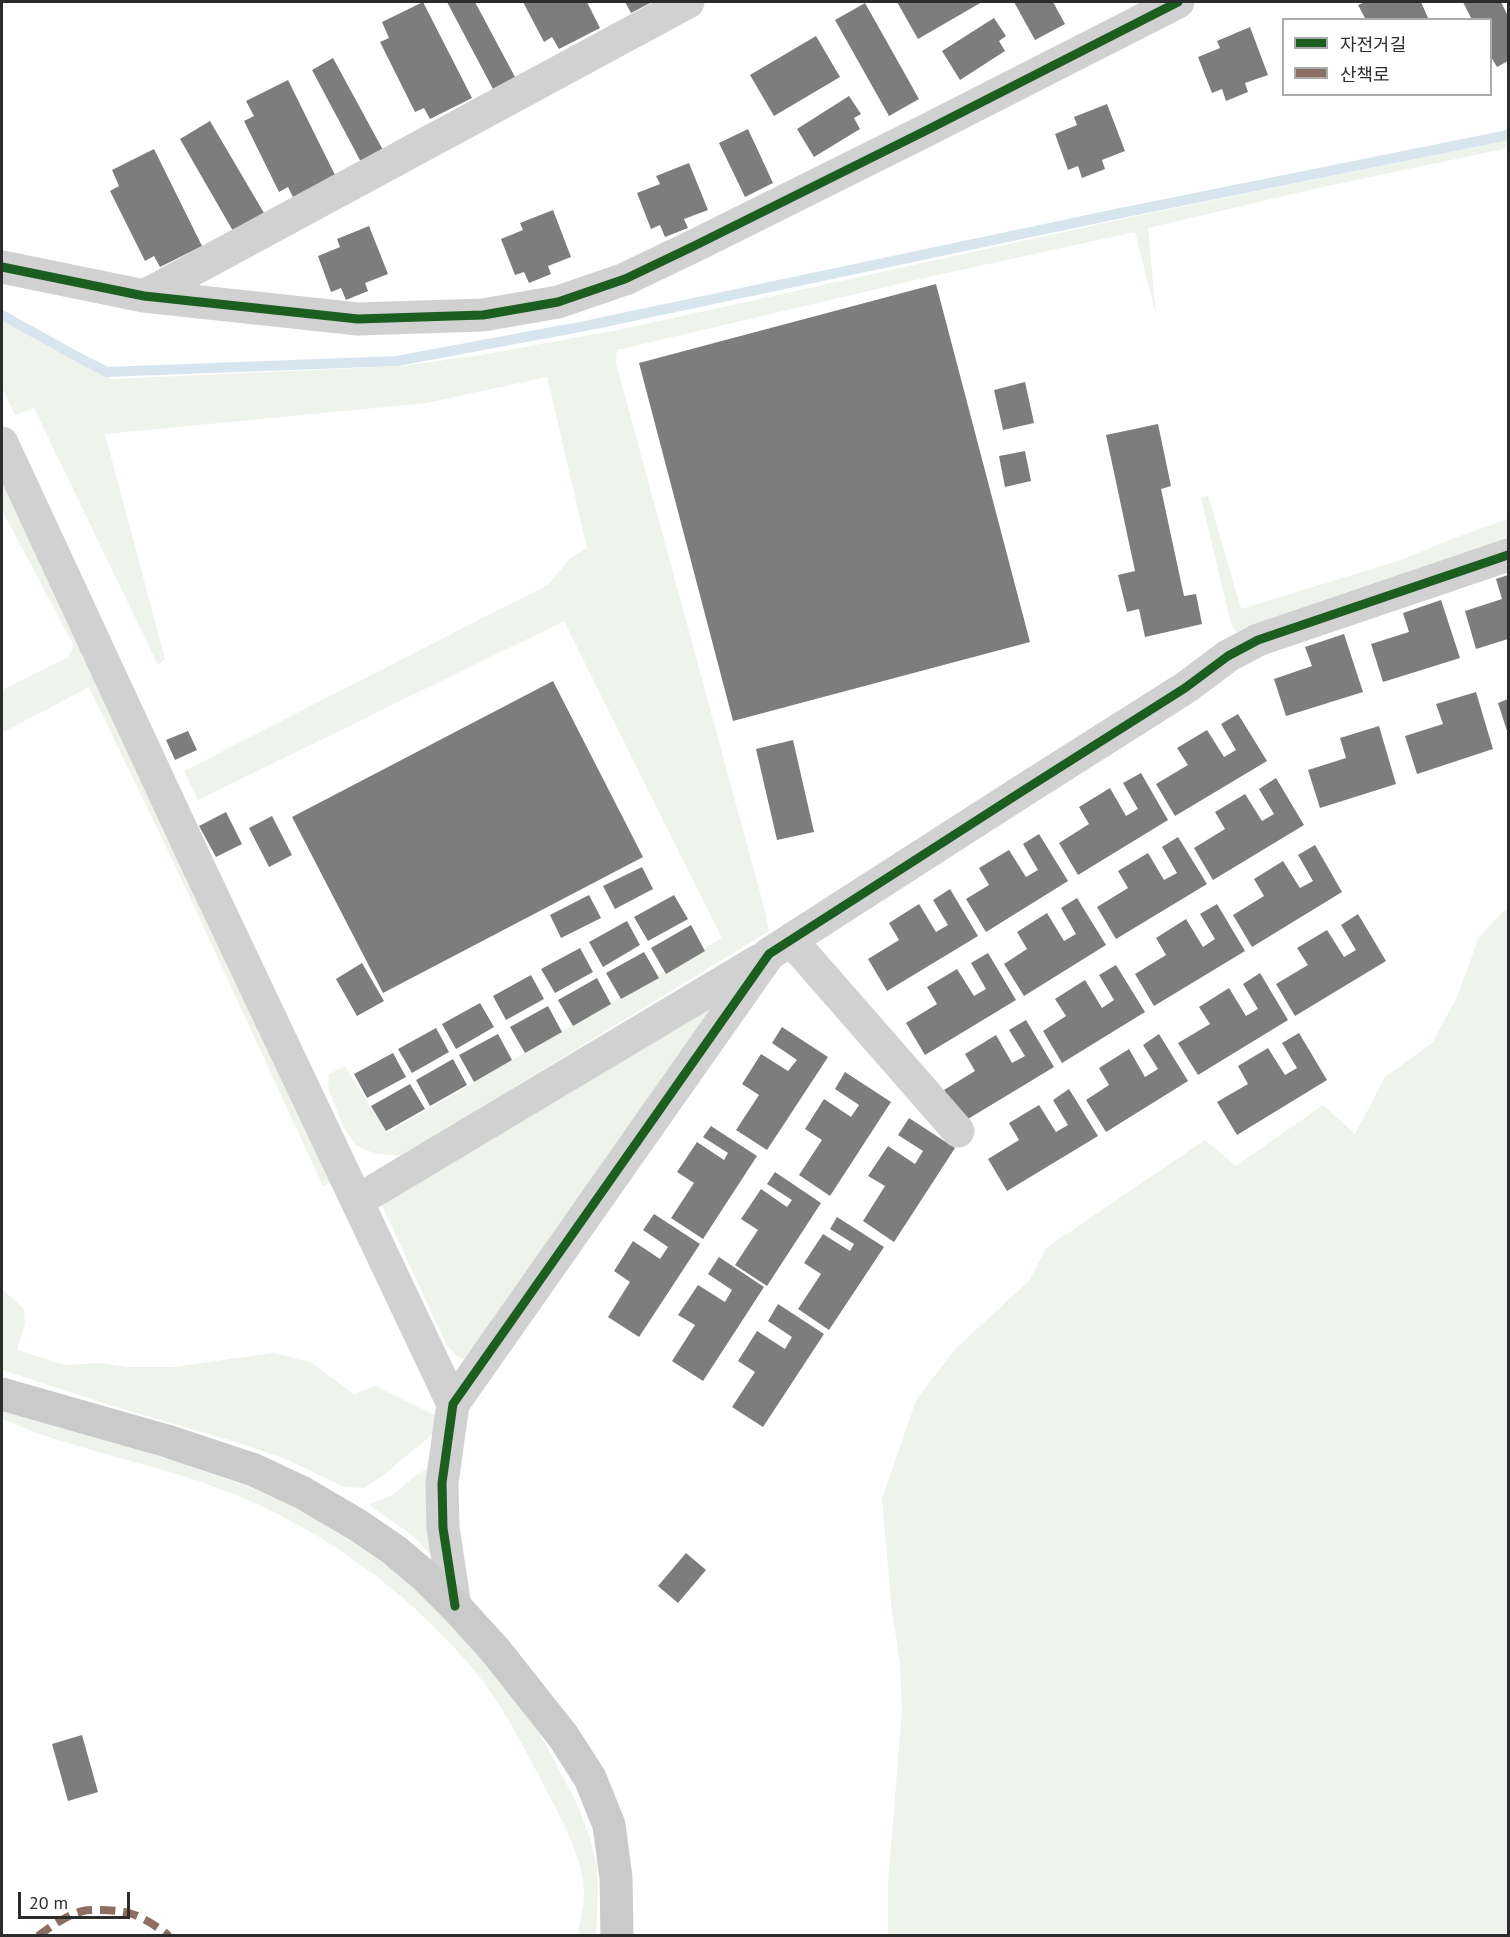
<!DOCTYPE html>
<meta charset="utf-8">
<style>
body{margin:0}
#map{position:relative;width:1510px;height:1937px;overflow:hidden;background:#fff;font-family:"PT Sans","Noto Sans KR",sans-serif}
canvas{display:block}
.frame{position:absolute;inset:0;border:3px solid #2c2c2c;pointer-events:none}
.legend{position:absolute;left:1282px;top:18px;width:210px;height:78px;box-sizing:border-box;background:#fff;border:2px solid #ababab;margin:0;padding:8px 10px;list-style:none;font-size:18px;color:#2c2c2c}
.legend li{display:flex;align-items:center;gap:12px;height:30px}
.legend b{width:30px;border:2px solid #ababab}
.scale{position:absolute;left:18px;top:1892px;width:112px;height:27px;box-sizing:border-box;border:3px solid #2c2c2c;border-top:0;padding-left:8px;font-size:18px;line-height:21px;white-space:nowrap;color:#2c2c2c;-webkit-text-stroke:4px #fff;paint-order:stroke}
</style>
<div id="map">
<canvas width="1510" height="1937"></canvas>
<div class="frame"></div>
<ul class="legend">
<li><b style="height:8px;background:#1b5e20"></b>자전거길</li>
<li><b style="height:8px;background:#8d6e63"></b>산책로</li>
</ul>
<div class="scale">20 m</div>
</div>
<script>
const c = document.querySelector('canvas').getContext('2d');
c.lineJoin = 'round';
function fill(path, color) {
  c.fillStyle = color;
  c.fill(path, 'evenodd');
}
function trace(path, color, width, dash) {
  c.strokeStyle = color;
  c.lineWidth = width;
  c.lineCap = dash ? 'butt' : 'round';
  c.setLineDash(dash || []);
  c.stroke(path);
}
const green = new Path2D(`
 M1508,140v8l-194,41 -166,39 8,87 -21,-83 -211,46 -307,72 -1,13 148,544 5,24 -367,225 -29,-3 -17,-8 -12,-17 -16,-40 1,-14 16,-8 42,67 335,-195 -158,-317 -366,179 -14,-29 365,-187 21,-26 17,-10 -40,-171 -120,26 -322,31 60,225 -7,6 -124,-257 -19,7 -13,-28v-67l87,49 23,10 291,-13 78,-11 142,-26 509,-112z
 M2,465l333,715 -12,6 -144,-312 -90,-187 -87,46v-43l66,-33 6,-11 -72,-136z
 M1208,495l33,114 160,-49 48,-20 59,-21v25l-271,89 -6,-9 -30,-126z
 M1508,907v1028h-620v-53l14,-171 -2,-48 -8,-51 -10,-113 34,-99 40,-52 73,-67 17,-33 159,-108 31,26 87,-61 32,29 30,-57 47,-34 25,-46 22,-60z
 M706,1007l7,5 -246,347 -9,-2 -11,-11 -65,-141z
 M2,1289l22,20 1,15 -8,26 48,15 36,-2 28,4h45l99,-14 37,9 44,32 21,-8 64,31 -5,16 -52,43 -18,12 -19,-1 -57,-27 -46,-16 -132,-39 -108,-35z
 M2,1407l175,55 70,24 34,15 27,14 55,34 26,18 24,20 75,73 39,52 25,44 26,50 11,29 8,30 1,24 -2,46h-18c2,-14 6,-30 6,-44 -1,-40 -33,-91 -51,-126 -17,-33 -36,-67 -60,-96 -65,-78 -152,-141 -247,-178 -57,-22 -116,-34 -174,-53 -17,-5 -34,-13 -50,-19z
 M434,1464l-1,93 -20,-21 -44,-31 25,-11 21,-18z`);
const stream = new Path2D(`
 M2,315l81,45 24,12 290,-11 188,-35 536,-113 387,-78`);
const building = new Path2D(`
 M423,2l49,96 -42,21 -6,-11 -9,4 -35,-70 9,-4 -7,-16z
 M447,2h28l40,75 -22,12z
 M523,2h64l13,26 -41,21 -7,-12 -8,5z
 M625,2h27l-21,11z
 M897,2h85l-64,37z
 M1014,2h39l12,22 -30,16z
 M1365,2h56l8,18h-63l-8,-15z
 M1463,2h38l7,14v45l-11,6 -7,-12v-35h-18z
 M865,3l54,96 -30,17 -54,-96z
 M994,18l12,18 -7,5 6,10 -45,29 -18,-29z
 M1250,27l18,48 -23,8 3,9 -22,9 -4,-12 -10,4 -14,-36 22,-9 -3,-7z
 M816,36l24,41 -66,39 -24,-41z
 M333,58l50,92 -22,12 -49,-92z
 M288,80l48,97 -42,22 -6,-12 -9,5 -35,-71 10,-5 -8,-15z
 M849,96l12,18 -7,4 6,11 -46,28 -17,-28z
 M1107,104l18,47 -23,9 3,9 -23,9 -4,-12 -10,4 -13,-36 22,-9 -3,-8z
 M210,121l54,92 -31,18 -53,-92z
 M748,129l25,54 -28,14 -26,-54z
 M154,149l48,97 -42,21 -6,-11 -9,5 -35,-70 9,-5 -7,-16z
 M689,163l19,47 -24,9 4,9 -23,9 -5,-12 -9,4 -14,-36 23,-9 -4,-8z
 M553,210l18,47 -23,9 3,8 -22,9 -5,-11 -9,3 -14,-36 22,-9 -3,-7z
 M369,226l19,48 -23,9 3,8 -22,9 -5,-12 -10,4 -13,-36 22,-9 -3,-8z
 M936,284l94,358 -297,79 -94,-358z
 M1025,382l9,41 -31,7 -9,-40z
 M1158,424l13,62 -10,3 23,107 12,-2 6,30 -57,13 -6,-28 -12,3 -9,-37 17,-4 -29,-136z
 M1025,451l6,30 -26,6 -6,-31z
 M1508,575v64l-32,10 -11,-38 37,-12 -6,-20z
 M1441,600l19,58 -77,24 -12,-38 38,-12 -6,-19z
 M1344,634l19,58 -77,24 -12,-37 38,-13 -7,-19z
 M553,681l90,176 -260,136 -91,-176z
 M1476,692l17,57 -76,25 -12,-38 38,-12 -7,-20z
 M1508,699v35l-10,-31z
 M1238,714l29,47 -92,55 -19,-32 32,-19 -11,-17 30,-18 17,27 12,-7 -15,-26z
 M1379,726l17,58 -76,24 -12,-38 38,-12 -6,-20z
 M188,731l9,19 -22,10 -9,-20z
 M793,740l21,92 -37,8 -21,-91z
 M1141,773l27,47 -90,55 -19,-32 30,-19 -10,-17 31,-19 16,28 12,-7 -15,-26z
 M1276,778l28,47 -91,55 -19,-32 31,-19 -10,-17 30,-18 17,27 12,-7 -15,-25z
 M226,812l16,32 -26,13 -17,-31z
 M272,816l20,39 -23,12 -20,-39z
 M1039,834l29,47 -82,51 -20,-33 23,-14 -10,-17 30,-18 17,27 12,-7 -15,-26z
 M1178,837l29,47 -91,55 -19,-32 31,-19 -10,-17 30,-18 16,27 13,-7 -15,-26z
 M1315,845l27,47 -90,55 -19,-32 31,-19 -10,-17 29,-18 17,27 13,-7 -15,-26z
 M642,867l11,22 -38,20 -12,-23z
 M950,889l28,47 -91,55 -19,-32 31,-19 -10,-17 30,-19 17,28 12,-7 -15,-25z
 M589,895l12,23 -40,20 -11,-23z
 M674,895l14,24 -40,22 -14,-24z
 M1077,898l29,47 -82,51 -20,-32 23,-15 -10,-17 30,-19 17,28 12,-7 -15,-26z
 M1217,904l28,47 -91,55 -19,-32 31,-19 -10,-17 30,-19 17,28 12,-8 -15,-25z
 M1358,914l28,47 -91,55 -19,-32 32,-19 -11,-17 30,-18 17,27 12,-7 -15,-25z
 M627,921l13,24 -37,22 -14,-25z
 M691,925l14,26 -39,23 -15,-26z
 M580,948l13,24 -38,21 -14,-24z
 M644,952l15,26 -38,21 -15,-26z
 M988,953l28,47 -91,55 -19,-32 31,-19 -10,-17 30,-18 17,27 12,-7 -15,-26z
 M362,963l22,38 -27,15 -21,-37z
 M1116,965l29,47 -83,51 -19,-32 23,-15 -11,-17 30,-19 17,28 12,-8 -15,-25z
 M1260,973l28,47 -90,55 -20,-32 32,-19 -11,-17 30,-19 17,28 12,-7 -15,-25z
 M531,975l13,24 -38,21 -13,-24z
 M597,978l14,26 -38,22 -15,-26z
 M480,1003l14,24 -38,22 -14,-25z
 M548,1006l14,26 -37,21 -15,-26z
 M1026,1020l28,47 -91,55 -19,-32 31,-19 -10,-17 31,-19 16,28 13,-7 -16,-26z
 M782,1027l46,30 -61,93 -31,-20 23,-35 -17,-11 19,-30 27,17 9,-11 -25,-17z
 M436,1028l13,24 -37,21 -14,-24z
 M1299,1033l28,47 -90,55 -20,-33 31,-18 -10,-18 30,-18 17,27 12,-7 -15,-25z
 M498,1034l14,26 -38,22 -15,-27z
 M1159,1034l29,47 -82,51 -20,-32 23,-15 -10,-17 30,-19 16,28 13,-8 -15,-24z
 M393,1053l13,24 -39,21 -13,-24z
 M453,1059l14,26 -37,21 -14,-26z
 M845,1072l46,30 -61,94 -31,-21 23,-35 -17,-11 19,-30 27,18 8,-12 -24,-16z
 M410,1084l15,25 -39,22 -15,-25z
 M1069,1089l29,47 -91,55 -19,-32 31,-19 -10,-17 30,-18 17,27 12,-7 -15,-25z
 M909,1118l46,30 -61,94 -31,-21 22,-35 -17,-10 20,-30 27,18 8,-13 -25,-16z
 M711,1126l46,30 -54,83 -32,-21 23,-35 -17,-11 20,-30 27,18 4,-7 -25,-16z
 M775,1172l46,31 -54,83 -32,-21 23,-35 -17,-11 20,-30 26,18 5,-7 -25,-16z
 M654,1214l46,30 -61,93 -31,-20 22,-35 -16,-11 19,-30 27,18 8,-12 -25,-17z
 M837,1217l47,30 -55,83 -31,-21 23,-35 -17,-11 19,-29 27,17 4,-7 -24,-15z
 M719,1257l45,30 -61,94 -31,-20 23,-36 -17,-10 20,-30 27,17 7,-12 -24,-16z
 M778,1304l46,30 -61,93 -31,-20 23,-35 -17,-11 19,-30 28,18 7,-12 -24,-16z
 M686,1553l20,17 -28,33 -20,-17z
 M82,1735l16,57 -30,9 -16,-57z`);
const street = new Path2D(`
 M2,267l142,29 214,23 125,-4 75,-13 67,-23 69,-33 233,-116 251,-128
 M144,296l544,-294
 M2,443l192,414 259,547
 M791,940l167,191
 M357,1201l403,-241
 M455,1606l-12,-78 -1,-45 11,-79 316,-450 252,-162 164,-104 43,-32 30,-16 250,-85`);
const secondary = new Path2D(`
 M2,1394l165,47 87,29 49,23 56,33 35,24 31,26 30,30 40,44 68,86 27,42 19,47 7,53 1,58`);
const quiet = new Path2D(`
 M38,1936c14,-10 28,-21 45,-25 10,-2 36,-1 46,2 14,4 29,14 40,23`);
const cycleway = new Path2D(`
 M2,267l142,29 214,23 125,-4 75,-13 67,-23 69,-33 233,-116 251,-128
 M455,1606l-12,-78 -1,-45 11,-79 316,-450 252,-162 164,-104 43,-32 30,-16 250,-85`);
fill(green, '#eef3eb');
trace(stream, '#d7e5ef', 10);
fill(building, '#7d7d7d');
trace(street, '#d1d1d1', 33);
trace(secondary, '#cacaca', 33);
trace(quiet, '#8d6e63', 8, [15, 8]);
trace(cycleway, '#1b5e20', 9);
</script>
